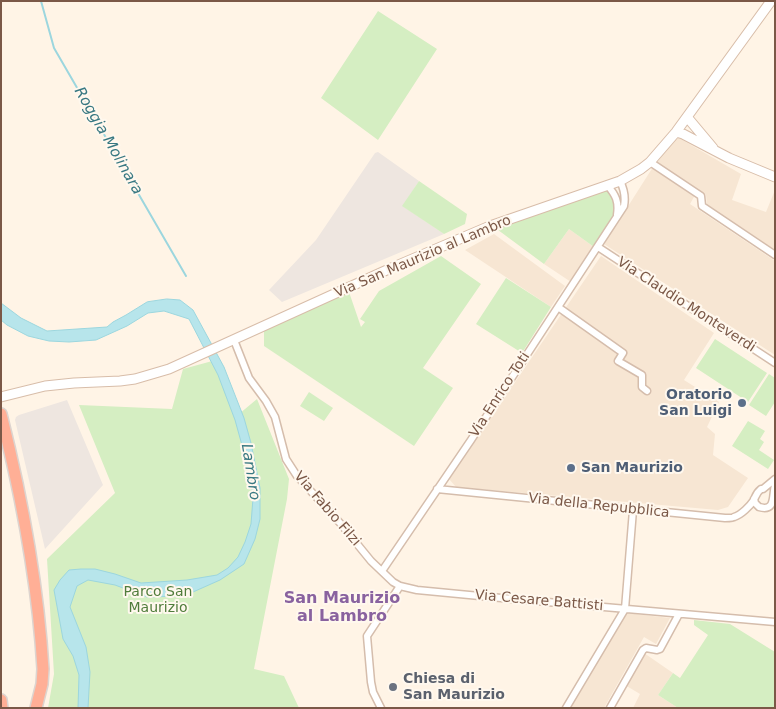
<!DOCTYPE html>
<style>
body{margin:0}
#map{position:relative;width:776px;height:709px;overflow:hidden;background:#fff4e6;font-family:"DejaVu Sans",sans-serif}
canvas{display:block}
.frame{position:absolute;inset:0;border:2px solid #7b5847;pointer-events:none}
</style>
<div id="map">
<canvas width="776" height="709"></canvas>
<div class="frame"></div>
</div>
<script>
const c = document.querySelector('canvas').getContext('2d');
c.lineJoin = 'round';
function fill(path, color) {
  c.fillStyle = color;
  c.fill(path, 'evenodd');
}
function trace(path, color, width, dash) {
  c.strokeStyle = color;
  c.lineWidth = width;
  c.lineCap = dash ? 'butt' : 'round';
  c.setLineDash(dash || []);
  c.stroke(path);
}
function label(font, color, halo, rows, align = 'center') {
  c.font = font + ' "DejaVu Sans",sans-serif';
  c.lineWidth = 4;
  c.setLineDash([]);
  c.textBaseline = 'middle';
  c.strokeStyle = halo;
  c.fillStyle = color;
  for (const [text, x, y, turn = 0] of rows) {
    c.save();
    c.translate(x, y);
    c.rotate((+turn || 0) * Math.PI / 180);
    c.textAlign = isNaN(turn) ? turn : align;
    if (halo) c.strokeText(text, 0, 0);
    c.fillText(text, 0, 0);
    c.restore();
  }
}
const residential = new Path2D(`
 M679,138l62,36 -9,26 34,12 9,-22v60l-68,-45 -1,-10 -50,-31 16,-22z
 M653,167l42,28 -5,9 85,57v94l-171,-111z
 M569,229l25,18 -23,35 -27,-18z
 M494,234l71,52 -14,21 -86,-57z
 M601,256l113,77 -30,47 35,22 -12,25 8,7 -2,21 35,23 -20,29 -10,3 -262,-23 -7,-8z
 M626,613l44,5 -14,26 -12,-7 -40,71h-34z
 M644,653l29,20 -15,22 20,13h-45l7,-14 -15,-9z`);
const industrial = new Path2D(`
 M378,152l41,29 -16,25 41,28 -162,68 -13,-12 47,-50 59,-87z
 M67,400l36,85 -58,64 -30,-129 1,-3 3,-2z`);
const green = new Path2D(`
 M378,11l59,38 -59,91 -57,-42z
 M419,181l48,33 -2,10 -21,10 -42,-28z
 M604,188c9,5 14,13 12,24 -2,6 -18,28 -22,35l-25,-18 -25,35 -50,-37z
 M441,256l40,28 -58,84 30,20 -39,58 -150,-100v-19l85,-35 12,35 4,-5 -5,-3 19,-28z
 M506,278l45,29 -29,46 -46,-29z
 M715,339l52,34 -19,29 -52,-34z
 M216,360l23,54 18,-15 32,80 -2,20 -33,170 30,7 15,32h-251l6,-34 -7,-115 68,-66 -36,-88 93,4 11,-40z
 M769,374l6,4v24l-9,14 -17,-11z
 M309,392l24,16 -9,13 -24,-15z
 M748,421l17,10 -5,8 4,3 -5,8 15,10 -6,9 -36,-23z
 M694,620l36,4 45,28v56h-97l-20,-13 15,-22 7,5 28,-43 -14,-10z`);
const water = new Path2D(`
 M167,299l13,1 13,10 31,57 20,51 7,25 9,45v31l-5,20 -11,25 -24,16 -36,16 -37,1 -32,-12 -27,-5 -11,6 -7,21 16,40 4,25 -2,36h-10l1,-33 -6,-19 -10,-17 -9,-49 6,-10 9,-10 12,-1h14l20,5 26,9 46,-3 30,-5 11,-7 10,-11 7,-15 6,-18 2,-26 -3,-24 -15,-54 -17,-45 -29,-56 -25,-8 -16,2 -21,13 -31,14 -27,2 -20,-1 -21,-5 -21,-11 -6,-5v-17l20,15 26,13 60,-4 6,-5 13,-7 21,-13z`);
const stream = new Path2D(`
 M41,1l13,47 132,228`);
const street = new Path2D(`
 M650,162l51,34 1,10 73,49
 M607,185c9,10 12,17 10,30
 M598,247l177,116
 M558,307l65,46 -5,8 24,14v12l5,4
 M234,340l15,38 17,23 9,16 11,42 11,17 43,47 31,38 22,21 7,4 17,4 73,7 285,25
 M437,489l288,29c1,0 8,0 9,-1 7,-2 16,-11 20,-17 2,-5 2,-7 7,-11h2l12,-10
 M754,499l1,4 4,4c17,5 13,-11 16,-22
 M382,571l89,-131 153,-234c2,-10 0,-17 -4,-25
 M381,708l-8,-16 -2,-10 -4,-46 33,-50
 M566,708l59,-99 8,-99
 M610,708l33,-58 3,-2 11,2 3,-1 19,-35`);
const secondary = new Path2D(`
 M687,117l26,31
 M676,132l7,2 46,24 46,19
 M1,397l44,-11 29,-3 46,-2 15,-2 34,-10 220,-100 101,-43 130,-45 21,-12 9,-7 26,-30 95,-131`);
const highway = new Path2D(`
 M1,414c21,84 37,169 42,255l-1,15 -6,24
 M1,700l1,8`);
const markers = [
 [742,403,5,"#5c6f8a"],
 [571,468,5,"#5c6f8a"],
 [393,687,5,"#6b7280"]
];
const streetNames = [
 ["Via San Maurizio al Lambro",423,257,-23],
 ["Via Claudio Monteverdi",686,305,33],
 ["Via Enrico Toti",500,395,-57],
 ["Via della Repubblica",599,506,6],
 ["Via Fabio Filzi",327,509,49],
 ["Via Cesare Battisti",539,601,5]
];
const serviceNames = [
 ["Oratorio",732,395],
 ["San Luigi",732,411],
 ["San Maurizio",581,468,"left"]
];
const parkNames = [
 ["Parco San",158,592],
 ["Maurizio",158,608]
];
const worshipNames = [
 ["Chiesa di",403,679],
 ["San Maurizio",403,695]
];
const waterNames = [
 ["Roggia Molinara",108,141,60],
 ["Lambro",250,472,81]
];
const quarterNames = [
 ["San Maurizio",342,599],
 ["al Lambro",342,617]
];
fill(residential, '#f7e6d3');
fill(industrial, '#eee6e0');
fill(green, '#d5eec2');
fill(water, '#b7e5eb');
trace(water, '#9cd6de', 1);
trace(stream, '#9cd6de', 2);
trace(street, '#d5bdac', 9);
trace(secondary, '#d8bda9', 11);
trace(highway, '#ddd4cf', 14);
trace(street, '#fff', 6);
trace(secondary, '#fff', 9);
trace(highway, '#ffaf96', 11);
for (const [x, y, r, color] of markers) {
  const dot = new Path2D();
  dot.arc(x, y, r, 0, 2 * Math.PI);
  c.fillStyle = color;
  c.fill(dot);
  trace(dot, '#fff8ee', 2);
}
label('14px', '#7b5847', '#fff8ee', streetNames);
label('bold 14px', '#4e5e75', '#fff8ee', serviceNames, 'right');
label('14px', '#507c3b', '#fff8ee', parkNames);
label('bold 14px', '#5b616d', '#fff8ee', worshipNames, 'left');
label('italic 15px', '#387882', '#fff8ee', waterNames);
label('bold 16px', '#89629f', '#fff8ee', quarterNames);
</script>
